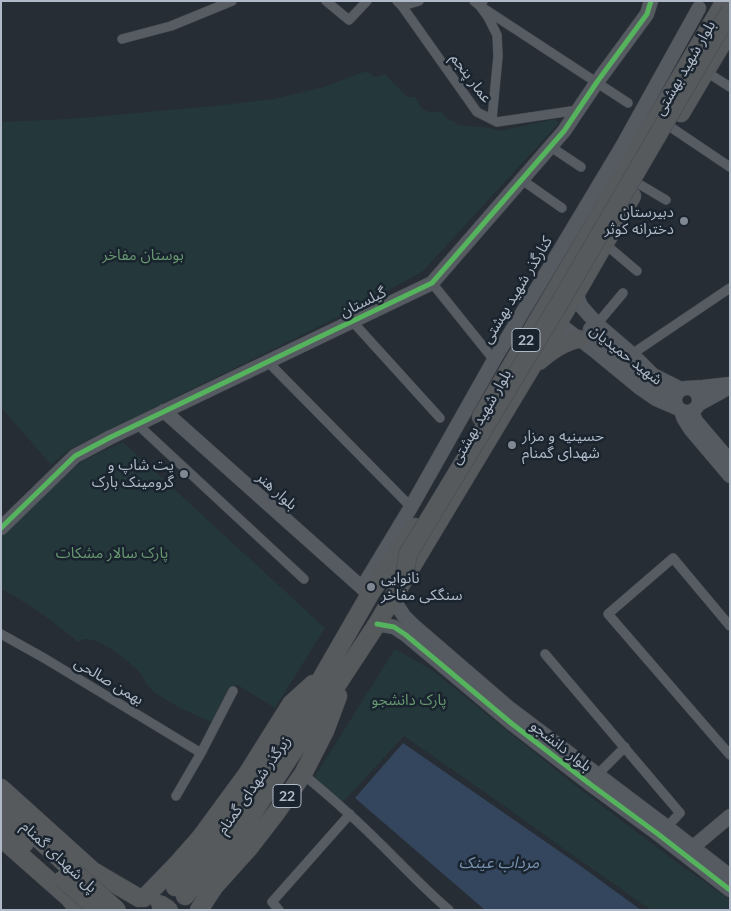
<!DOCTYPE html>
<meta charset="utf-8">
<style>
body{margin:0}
#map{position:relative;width:731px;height:911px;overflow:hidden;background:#272d34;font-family:Lato,sans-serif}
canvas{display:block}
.frame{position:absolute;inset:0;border:2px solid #b0b9c7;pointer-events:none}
</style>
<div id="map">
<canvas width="731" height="911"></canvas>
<div class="frame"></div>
</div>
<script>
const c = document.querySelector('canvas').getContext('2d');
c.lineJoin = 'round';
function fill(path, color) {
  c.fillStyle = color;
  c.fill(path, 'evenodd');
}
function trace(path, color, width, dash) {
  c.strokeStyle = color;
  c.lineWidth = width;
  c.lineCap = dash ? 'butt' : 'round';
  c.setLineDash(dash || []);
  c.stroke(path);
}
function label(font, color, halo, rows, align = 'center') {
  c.font = font + ' Lato,"Noto Sans Arabic",sans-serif';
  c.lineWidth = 5;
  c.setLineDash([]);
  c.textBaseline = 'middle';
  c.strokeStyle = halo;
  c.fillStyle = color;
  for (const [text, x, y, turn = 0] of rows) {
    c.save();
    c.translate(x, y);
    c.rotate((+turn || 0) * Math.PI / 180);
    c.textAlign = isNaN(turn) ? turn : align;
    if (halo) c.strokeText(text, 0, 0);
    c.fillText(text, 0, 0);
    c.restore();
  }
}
const green = new Path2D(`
 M366,71l9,6 10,-3 22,23h8c7,15 11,16 27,15l6,8 6,1 2,3c15,4 30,1 44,7l55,-12 4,4 -136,148 -70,39 -283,139 -19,16 -50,-58v-285l68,-3 145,-13 60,-7 50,-12z
 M123,442l202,186 -50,80 -39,-24 -20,39c-22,-7 -43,-18 -62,-31 -7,-5 -9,-13 -14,-19 -11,-12 -38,-34 -55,-34 -2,0 -5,2 -7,3 -24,-20 -49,-39 -77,-53v-52l34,-36 49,-41z
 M395,649l37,21 144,116 95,72 59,42v10h-79l-80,-56 -61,-44 -106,-74 -62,67 -29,-24z`);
const water = new Path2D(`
 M403,743l179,124 59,43h-156l-130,-112z`);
const street = new Path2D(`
 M326,1l23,19 18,-19
 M397,1l5,5 75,106 20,10 81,-12
 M474,1l6,5 8,11 9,18 1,21 -6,63
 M483,1l-3,5 148,97
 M402,6l17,-5
 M122,39l49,-13 61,-25
 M705,71l25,16
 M672,128l58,39
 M551,147l30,20
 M522,180l40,28
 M639,184l27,16
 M605,244l32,27
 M432,283l62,77
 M352,321l88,97
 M597,324l26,-31
 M632,354l98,-66
 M268,362l143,145
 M137,424l167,155
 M730,626l-57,-68 -65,56 122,141
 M1,634l43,24 157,95
 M545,654l135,159 -13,14
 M303,774c15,13 31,26 46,40 35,31 65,66 100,96
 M597,775l28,-28
 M176,796l25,-43 32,-62
 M279,910l-7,-8 78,-88`);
const secondary = new Path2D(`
 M576,293l5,13 16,18 35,30 21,21 28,14
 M558,323l37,28 45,37 16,11 21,9
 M590,329l58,54 10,6 18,7
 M675 400a12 12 0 1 1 24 0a12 12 0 1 1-24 0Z
 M688,388l15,-1 27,-3
 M699,404l31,-17
 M164,411l205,183
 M681,411l3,8 7,11 39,46
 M692,412l4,9 34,40
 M1,528l74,-72 36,-19 321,-154 132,-152 33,-49 50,-68 4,-13
 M362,588l49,-81 83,-147 130,-217 75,-135
 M392,598l12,18 9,9 95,82 159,120 63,49
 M377,624l17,3 12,8 105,88 79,61 68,50 72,56
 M686,853l44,-37`);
const highway = new Path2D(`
 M681,113l49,-83
 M539,361c12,-10 24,-19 40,-22
 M481,417l244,-416
 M1,788l92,83 46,27
 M1,804l71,66
 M1,821l24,22
 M1,838l68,60 10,12
 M175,887l59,-71 23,-32 29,-44 84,-146 45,-67
 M185,896l60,-71 132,-201 202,-336 53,-92
 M144,898l34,-35 22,-25 47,-64 44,-70 22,-20
 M199,910l15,-23 35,-39 27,-35 27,-39 22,-43 13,-35`);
const highwayBridge = new Path2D(`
 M404,579l4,-25 154,-255 168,-288
 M72,870l45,40
 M63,879l35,31
 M160,904l9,6`);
const cycleway = new Path2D(`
 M1,528l74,-72 36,-19 321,-154 132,-152 33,-49 50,-68 4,-13
 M377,624l17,3 12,8 105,88 79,61 68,50 72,56`);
const markers = [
 [684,221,5,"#808894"],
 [512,445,5,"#808894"],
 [184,474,5,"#808894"],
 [371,587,5,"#808894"]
];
const shields = [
 [526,340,28],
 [287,796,28]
];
const shieldNames = [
 ["22",526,340],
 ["22",287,796]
];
const streetNames = [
 ["بلوار شهید بهشتی",685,68,-60],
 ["عمار پنجم",471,78,53],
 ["کنارگذر شهید بهشتی",517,290,-59],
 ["گیلستان",363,302,-26],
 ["شهید حمیدیان",626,355,38],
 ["بلوار شهید بهشتی",481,417,-60],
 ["بلوار هنر",277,491,42],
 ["بهمن صالحی",109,681,31],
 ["بلوار دانشجو",561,746,38],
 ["زیرگذر شهدای گمنام",254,785,-55],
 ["پل شهدای گمنام",59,857,43]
];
const poiNames = [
 ["دبیرستان",674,212],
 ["دخترانه کوثر",674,229],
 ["حسینیه و مزار",522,436,"left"],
 ["شهدای گمنام",522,453,"left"],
 ["پت شاپ و",174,465],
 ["گرومینک بارک",174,482],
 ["نانوایی",381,578,"left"],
 ["سنگکی مفاخر",381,595,"left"]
];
const parkNames = [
 ["بوستان مفاخر",143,255],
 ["پارک سالار مشکات",112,553],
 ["پارک دانشجو",409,700]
];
const waterNames = [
 ["مرداب عینک",499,863]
];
fill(green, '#24373a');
fill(water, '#34465e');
trace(street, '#45494f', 10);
trace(secondary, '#45494f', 15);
trace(highway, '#444950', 19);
trace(street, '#575c63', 9);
trace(secondary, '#565a61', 14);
trace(highway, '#575a5d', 18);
trace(highwayBridge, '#444950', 19, []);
trace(highwayBridge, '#575a5d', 18);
trace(cycleway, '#56b35d', 5);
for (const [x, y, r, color] of markers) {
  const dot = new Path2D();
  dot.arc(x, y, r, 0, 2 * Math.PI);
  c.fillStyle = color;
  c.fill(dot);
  trace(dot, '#1a242f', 2);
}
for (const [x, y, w] of shields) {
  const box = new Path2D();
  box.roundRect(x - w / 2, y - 11.5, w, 23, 4);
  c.fillStyle = '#1a242f';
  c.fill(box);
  trace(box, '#b0b9c7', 1);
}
label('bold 14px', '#b0b9c7', null, shieldNames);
label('15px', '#b0b9c7', '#1a242f', streetNames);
label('15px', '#b0b9c7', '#1a242f', poiNames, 'right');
label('15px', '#679870', '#1a242f', parkNames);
label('italic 16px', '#7791af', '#1a242f', waterNames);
</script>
